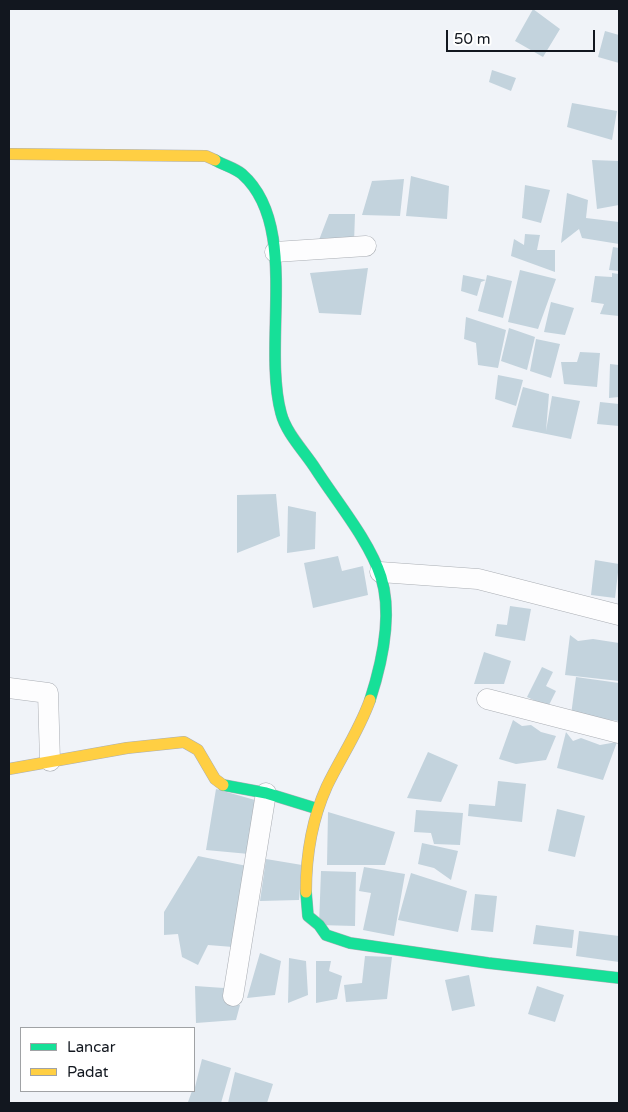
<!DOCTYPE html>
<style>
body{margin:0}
#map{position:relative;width:628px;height:1112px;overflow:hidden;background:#f0f3f8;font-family:"Varela Round",sans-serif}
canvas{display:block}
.frame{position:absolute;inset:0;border:10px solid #12171f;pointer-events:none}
.legend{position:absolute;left:20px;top:1027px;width:175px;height:65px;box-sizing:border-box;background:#fff;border:1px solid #a0a2a5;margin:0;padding:6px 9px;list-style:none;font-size:15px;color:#12171f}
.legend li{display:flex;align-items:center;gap:10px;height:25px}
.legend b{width:25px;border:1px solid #a0a2a5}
.scale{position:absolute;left:446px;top:30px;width:149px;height:22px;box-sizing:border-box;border:2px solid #12171f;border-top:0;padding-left:6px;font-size:15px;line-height:18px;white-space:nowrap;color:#12171f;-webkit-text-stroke:4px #fff;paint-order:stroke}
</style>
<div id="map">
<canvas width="628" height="1112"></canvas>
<div class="frame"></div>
<ul class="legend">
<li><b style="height:6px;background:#16e098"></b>Lancar</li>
<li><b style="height:6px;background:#ffcf43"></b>Padat</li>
</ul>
<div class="scale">50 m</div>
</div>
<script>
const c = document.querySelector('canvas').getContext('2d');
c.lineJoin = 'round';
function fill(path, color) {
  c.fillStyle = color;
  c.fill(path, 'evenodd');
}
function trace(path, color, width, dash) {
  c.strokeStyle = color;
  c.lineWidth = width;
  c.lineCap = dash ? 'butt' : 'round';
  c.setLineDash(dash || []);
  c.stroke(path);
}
const building = new Path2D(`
 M533,9l27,20 -17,28 -28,-16z
 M605,31l14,4v28l-21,-6z
 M492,70l24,8 -5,13 -22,-9z
 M572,103l45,8 -5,29 -45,-13z
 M592,160l27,1v44l-22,4z
 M411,176l38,10 -2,33 -41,-3z
 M404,179l-4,37 -38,-1 10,-34z
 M525,185l25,5 -9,33 -19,-5z
 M567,193l21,7 -2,18 33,4v22l-37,-6 -3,-9 -18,14z
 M329,214h26l-1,29 -35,-3z
 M525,234l15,1 -3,15h18v22l-44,-16 3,-17 10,6z
 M613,247l6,1v23l-10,-1z
 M368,268l-7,47 -42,-2 -9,-40z
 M520,270l36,9 -18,50 -30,-7z
 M612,273l7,1v42l-19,-2 4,-10 -13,-2 4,-26 17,1z
 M463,275l23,5 1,-5 25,6 -9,37 -25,-7 8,-31 -5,2 -4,14 -16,-5z
 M551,302l23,6 -9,27 -21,-3z
 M466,317l40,13 -8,38 -20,-3 -2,-22 -12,-4z
 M509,328l26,9 -8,33 -26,-9z
 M536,339l24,5 -9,34 -21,-7z
 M580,352l20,1 -3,34 -33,-3 -3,-22h16z
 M610,364l9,1v32l-10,1z
 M498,375l25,5 -7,26 -21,-7z
 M523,387l26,7 -3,37 6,-35 28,5 -9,38 -59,-12z
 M600,402l19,2v22l-22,-2z
 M276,494l4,42 -43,17v-58z
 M288,506l28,6 -1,37 -28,4z
 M338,556l4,15 21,-5 5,29 -55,13 -9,-45z
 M595,560l24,4 -4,34 -24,-3z
 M510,606l21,3 -6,32 -30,-5 2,-12 10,1z
 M570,635l8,6 15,-2 26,4v38l-54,-6z
 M484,652l27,9 -7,23h-30z
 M542,667l11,5 -7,14 10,5 -8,16 -21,-10z
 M576,677l43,6v38l-48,-6z
 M513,720l9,6 9,-1 10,7 15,4 -10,24 -30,4 -17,-5z
 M566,732l7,9 8,-3 19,7 17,-3 -14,38 -46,-12z
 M428,752l30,13 -17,37 -34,-4z
 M498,781l28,3 -4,38 -54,-6 1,-12 26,2z
 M216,789l39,11 -6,54 -43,-4z
 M557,809l28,7 -10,41 -27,-6z
 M416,810l47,3 -3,32 -26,-1 -3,-11 -17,-1z
 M328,812l67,20 -10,33h-58z
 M422,843l36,8 -7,29 -17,-12 -16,-4z
 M198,856l49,10 -14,81 -25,-2 -10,20 -16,-8 -4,-23 -14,1v-23z
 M266,859l36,6 -3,35 -39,1z
 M364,867l41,7 -11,62 -31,-6 8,-37 -12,-2z
 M321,871l35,1 -1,54 -36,-1z
 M411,873l56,18 -9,41 -60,-12z
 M475,894l22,2 -4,36 -22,-2z
 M536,925l38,5 -2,18 -39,-4z
 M579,931l40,5v26l-43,-6z
 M260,953l21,8 -6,34 -28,3z
 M365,956l27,1 -5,42 -41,3 -2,-17 18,-2z
 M289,958l17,3 2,34 -20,8z
 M316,961h15l-2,10 13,5 -5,23 -21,4z
 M469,975l6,31 -23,5 -7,-31z
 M195,986l29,2 3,17h13l-4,15 -40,3z
 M537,986l27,9 -9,27 -27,-8z
 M202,1059l29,9 -10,35 -33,-1 4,-11h2z
 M235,1072l38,12 -6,19h-39z`);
const street = new Path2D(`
 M275,252l91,-6
 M380,572l98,7 141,36
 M9,688l39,5 2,68
 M487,699l132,34
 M233,996l33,-203`);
const fast = new Path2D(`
 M215,160c8,5 20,8 27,14 58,51 20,168 39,239 5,20 23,38 34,55 21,33 54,72 66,109 12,38 1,86 -11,123
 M223,785l43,8 52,16
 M306,892l2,24 11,9 7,10 24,8 138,20 131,15`);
const slow = new Path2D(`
 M9,154l197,2 9,4
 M9,769l118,-21 57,-6 14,8 17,29 8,6
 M306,892c0,-36 6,-73 21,-106 14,-29 32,-55 43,-86`);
fill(building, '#c3d3dd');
trace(street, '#aaaeb4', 21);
trace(fast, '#aaaeb4', 12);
trace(slow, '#aaaeb4', 12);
trace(street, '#fdfdfe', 20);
trace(fast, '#16e098', 11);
trace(slow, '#ffcf43', 11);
</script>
